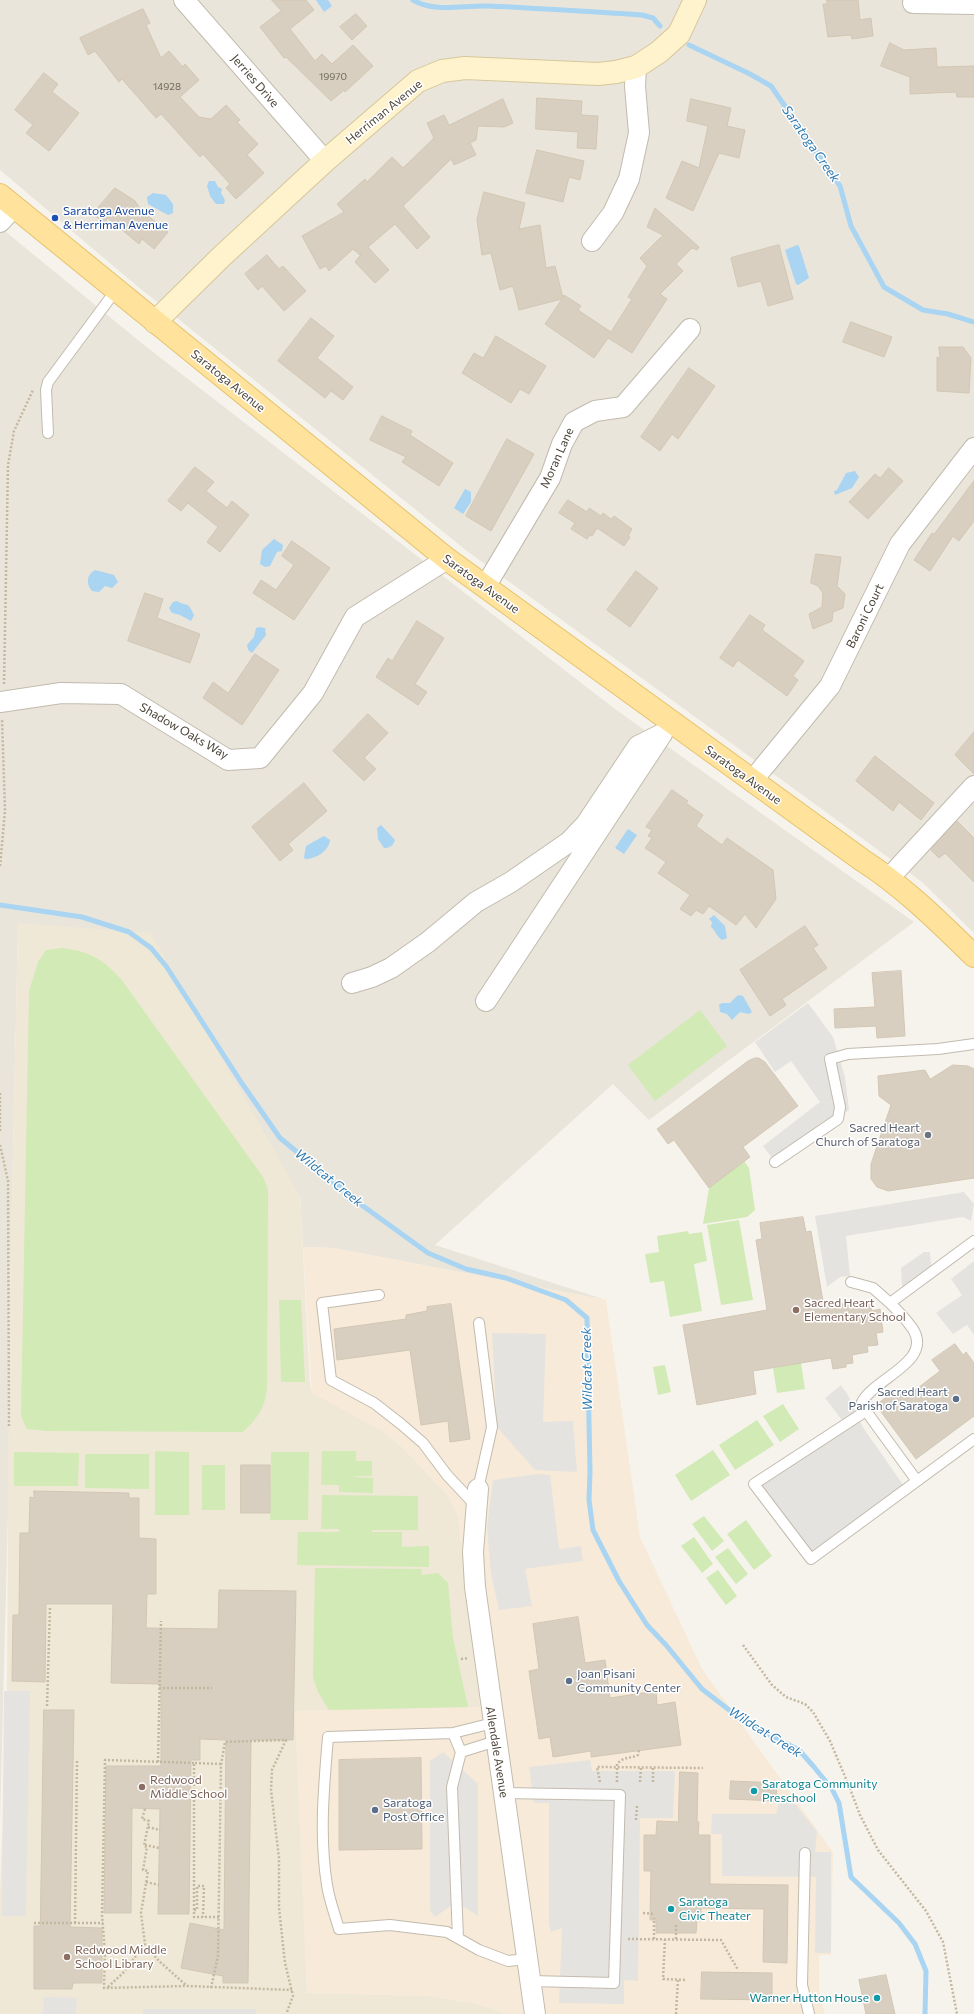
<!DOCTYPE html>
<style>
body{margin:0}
canvas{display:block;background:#f6f3ec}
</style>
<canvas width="974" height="2014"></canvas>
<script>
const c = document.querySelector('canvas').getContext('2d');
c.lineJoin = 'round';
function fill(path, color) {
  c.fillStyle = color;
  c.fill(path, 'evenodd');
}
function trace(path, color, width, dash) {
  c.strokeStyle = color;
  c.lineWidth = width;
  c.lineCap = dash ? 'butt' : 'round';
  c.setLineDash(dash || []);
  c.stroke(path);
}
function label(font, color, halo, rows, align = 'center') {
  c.font = font + ' Commissioner,sans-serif';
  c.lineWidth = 3;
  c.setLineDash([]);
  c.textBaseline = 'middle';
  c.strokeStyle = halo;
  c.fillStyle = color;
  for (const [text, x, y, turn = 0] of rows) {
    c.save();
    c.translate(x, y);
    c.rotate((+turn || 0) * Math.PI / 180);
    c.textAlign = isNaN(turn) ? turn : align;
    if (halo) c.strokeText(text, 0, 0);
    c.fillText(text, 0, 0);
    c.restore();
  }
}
const residential = new Path2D(`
 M0,0h974v933l-52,-51 -455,-331 -336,-270 -131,-111z
 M0,227l144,118 471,364 299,213 -265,198 -36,-36 -178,161 171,55 -272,-52 -31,-1 -3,-51 -282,-273 -9,417 1,96 -10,383z`);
const commercial = new Path2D(`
 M303,1247l31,1 272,52 34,237 62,132 131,183 -2,103h-12v38l6,21h-316l-37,-11 -45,-7 -120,-3 -12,-282 185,-5 -22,-189 -11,-22 -45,-48 -22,-17 -68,-36z`);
const education = new Path2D(`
 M18,923l133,10 149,263 10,188 2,9 68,37 22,17 45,48 11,22 22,190 -185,4 12,282 120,3 45,7 37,11h-509v-119l7,-203 2,-352z`);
const green = new Path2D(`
 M62,948c29,4 39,10 59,31l142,198 5,12 -1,199c-3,22 -8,28 -24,44l-197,-1 -19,-2 -6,-13 8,-425 9,-29 8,-12z
 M700,1010l27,36 -72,55 -27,-36z
 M744,1161l5,7 6,42 -8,7 -44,7 6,-36z
 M739,1220l14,80 -32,5 -14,-80z
 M688,1231l1,3 13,-2 5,29 -13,3 8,47 -32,6 -6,-36 -14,2 -5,-29 14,-2 -2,-16z
 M279,1300h22l4,82h-24z
 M801,1363l4,26 -28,4 -4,-25z
 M665,1365l6,27 -13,3 -5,-28z
 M783,1404l16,25 -19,13 -17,-26z
 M757,1420l17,25 -39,25 -16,-25z
 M713,1450l17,25 -39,26 -16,-26z
 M155,1451l34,1v63h-34z
 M322,1451h34v10h16v15h-17v1l18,1v15l-34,-1v-7h-18z
 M14,1452l65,1 -1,33h-64z
 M271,1452h38l-1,68h-38z
 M85,1454h64v35l-64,-1z
 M202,1465h23v45h-23z
 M322,1495l96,1v34h-56h10v2h30v15l27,-1v21l-132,-2 1,-33h41v-3h-18z
 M704,1516l20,25 -12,10 -20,-27z
 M746,1520l26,36 -18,14 -27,-36z
 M694,1537l19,27 -11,9 -21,-27z
 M728,1548l20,26 -12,10 -21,-27z
 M315,1568l107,1 -1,6 17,-2 10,10 5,55 15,69 -139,3 -11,-18 -5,-15z
 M718,1570l19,26 -11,9 -20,-27z`);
const parking = new Path2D(`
 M808,1003l25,34 12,40 4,33 -74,52 -12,-16 57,-44 -29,-41 -16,11 -20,-30z
 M964,1192l10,12 -3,17 -8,-4 -117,19 4,40 -10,1 -13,10 -12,-71z
 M924,1252h6l1,13 3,5 -28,22 -4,-5 -1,-19z
 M974,1261v74l-7,-10 -14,9 -17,-21 26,-18 -11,-16z
 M492,1333l54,1 -3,88 30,-1 4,51 -42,-2 -38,-43z
 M841,1385l7,10 14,31 44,63 -95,70 -57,-75 91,-60 -20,-26z
 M538,1474l12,1 9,74 22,-3 2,15 -58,8 7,37 -33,4 -8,-37 -4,-46 6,-47z
 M4,1691h26l-4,225h-24z
 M443,1752l35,32v132l-22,-14 -21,15 -5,-7v-149z
 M590,1760l2,11h83l-2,47h-33l-2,163 -14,-1v24l-65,-1 3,-75 -11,4 -2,-8v-121h-15l-5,-36z
 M780,1800l13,1 24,31 -2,20h16v101h-16l1,-76 -94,-1v-42h-11l1,-20h64z
 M44,1997l33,1 -1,16h-35l2,-4z
 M143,2009h113v5h-113z`);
const water = new Path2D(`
 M316,0h12l4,6 -8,6z
 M209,181h6l3,6 4,2 -1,4 4,7 -1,4h-8l-6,-8 -3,-10z
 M153,193l13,2 7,9v9l-5,2 -20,-11 -1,-7z
 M797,245l2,1 10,32 -11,7 -2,-1 -11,-34z
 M855,471l4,6 -7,11 -17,7 -1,-4 3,-1 9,-17z
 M465,489l6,3v10l-8,12 -9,-6z
 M274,539l9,6 -1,6 -5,1 -7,14 -5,1 -5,-3 2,-14z
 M95,570l19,5 4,7 -6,6 -7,-2 -6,6 -7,-1c-6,-7 -6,-16 3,-21z
 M177,601c12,7 10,-1 17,14l-3,6 -11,-6 -8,-2 -3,-5 4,-6z
 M260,627l5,1 1,7 -14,18 -4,-3 -1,-5 7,-8 2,-9z
 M381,825l14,15c-2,6 -5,8 -11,8l-6,-9 -1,-11z
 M628,829l9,6 -13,19 -9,-6z
 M324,836l6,4c-1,11 -14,19 -25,19l-1,-2 2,-11z
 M714,915l11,11 2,12 -5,2c-6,-4 -6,-9 -11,-13l1,-5 -3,-3z
 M738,995l5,1 9,16 -3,2 -9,-2 -8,8 -5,-6 -7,-2 -1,-7 3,-2h8z`);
const stream = new Path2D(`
 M413,0c22,13 50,5 75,6 51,2 103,6 154,9l11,3 7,8
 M689,45l61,29 21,12 69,100 11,40 33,61 39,23 25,4 26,8
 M0,905l82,12 47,15 22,16 15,18 75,116 39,56 83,68 65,47 38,16 40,9 60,22 21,18 3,154 -1,28 4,30 26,51 28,44 19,20 36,44 44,34 53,27 15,17 18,22 7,14 12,74 48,46 16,21 11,27 -1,43`);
const building = new Path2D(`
 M272,0h34l8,10 -24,19 25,32 7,-7 10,10 21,-19 20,21 -28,26 -1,-2 -13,11 -45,-44 -2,1 -24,-31 21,-16z
 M827,0h31l2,20 11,-2 2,18 -21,3 -1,-4 -23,2 -5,-33h4z
 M143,9l7,14 -4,2 15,33 8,-7 14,16 2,-3 14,16 -19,17 19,20 12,2 15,-14 14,15 -3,2 21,22 -11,11 17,18 -28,26 -10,-11 4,-4 -27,-30 -3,3 -39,-43 -5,4 -34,-39 -3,3 -24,-31 -7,4 -8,-17z
 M356,14l11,12 -15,14 -12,-13z
 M890,43l14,7 32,-2 1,19 37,-1v31h-17l-1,-5 -46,2v-17l-29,-11z
 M44,73l14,11 -6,8 27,21 -30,38 -23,-18 7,-8 -18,-15z
 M537,98l45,3 -1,14 17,1 -2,33 -19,-1 1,-16 -42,-3z
 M503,99l10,24 -9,4 -26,-1 -2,14 -6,3 6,12 -22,10 -3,-6 -48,47 27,31 -13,12 -22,-25 -27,23 21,23 -14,13 -20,-21 8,-10 -3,3 -7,-6 -24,22 -3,-5 -6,3 -18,-33 42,-24 -7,-8 28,-25 2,3 25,-25 11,11 31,-30 -7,-15 17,-8 5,10z
 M691,99l40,9 -4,18 18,4 -6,28 -20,-5 -26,58 -27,-13 16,-37 17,7 9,-42 -21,-5z
 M537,150l47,11 -4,19 -11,-3 -6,25 -37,-9z
 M115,188l20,13 6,9 27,22 -14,17 -12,-10 -3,5 -31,-26 -4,5 -11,-9z
 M484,192l41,11 -6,26 21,-4 6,43 9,-2 8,32 1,-3 17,11 -3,4 33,22 21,-33 -4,-2 19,-31 -7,-8 23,-23 -16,-8 8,-19 44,39 -2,3 -5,-2 -16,16 7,7 -23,23 7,5 -35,54 -24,-15 -14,20 -49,-34 17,-25 -43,11 -6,-24 -13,4 -9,-37 -9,2 -5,-35z
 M779,245l14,54 -25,7 -7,-25 -23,6 -7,-29z
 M267,255l12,14 4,-3 23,25 -22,20 -22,-25 -4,4 -13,-16z
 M311,318l23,18 -17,22 36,29 -10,13 -12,-9 -6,7 -47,-37z
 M851,322l41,15 -8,20 -41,-15z
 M496,336l50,30 -17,28 -9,-5 -9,14 -49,-30 12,-20 9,5z
 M939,347h24l8,11 -2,35 -32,-2v-34l3,1z
 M689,368l26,18 -37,53 -6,-5 -12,17 -19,-14z
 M382,416l30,15 -2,4 43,28 -14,23 -37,-24 4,-5 -36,-17z
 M507,439l27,15 -43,77 -25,-15z
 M195,467l19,15 -8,9 21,17 5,-7 17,14 -29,37 -13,-10 11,-15 -30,-24 -7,8 -13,-10z
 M889,468l14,13 -35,38 -19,-17 26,-28 5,4z
 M974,481v40l-15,20 -6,-5 -23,35 -16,-11 18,-27 2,1z
 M568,500l19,12 2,-4 12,8 2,-3 8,6 3,-3 18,13 -4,7 2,1 -6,9 -27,-18 -5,8 -2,-1 -3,4 -16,-10 4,-6 -16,-10z
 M292,541l38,27 -36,52 -41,-27 8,-13 15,10 18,-25 -12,-9z
 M816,554l25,3 -4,29 8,8 -2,14 -10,4 -1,9 -19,8 -4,-15 13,-7 1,-14 -5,-7 -7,-3z
 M636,571l22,17 -28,39 -23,-17z
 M145,593l18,6 -6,19 43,16 -10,29 -62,-22z
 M750,615l15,10 -3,5 42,31 -11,15 5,4 -11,16 -49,-36 -5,7 -13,-9z
 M417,621l27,17 -29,46 12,8 -9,13 -42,-28 12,-19 4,3z
 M255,654l24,16 -37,55 -39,-27 10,-16 15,11z
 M368,714l20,19 -24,25 12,11 -12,12 -31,-30z
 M974,732v42l-19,-19z
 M875,756l59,47 -13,17 -22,-18 -6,9 -37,-30z
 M304,783l23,28 -39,33 5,6 -13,11 -28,-34z
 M672,790l16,11 -2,2 17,12 -7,11 26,19 5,-7 46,32 3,29 -20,29 -11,-14 -9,11 -27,-19 -6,8 -7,-4 -5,6 -11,-7 10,-14 -32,-22 8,-11 -21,-14 7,-10 -4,-2 4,-6 -6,-3z
 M957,821l17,17v44l-29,-29 -6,5 -8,-8z
 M805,926l13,19 -5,3 14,20 -45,31 4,6 -16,11 -30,-46z
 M901,971l4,65 -28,2 -1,-12 -41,2 -1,-19 41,-2 -3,-34z
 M755,1058h4l6,4 33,44 -55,41 7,10 -41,31 -35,-48 -6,4 -11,-15 91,-68z
 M953,1065l15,1 6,3v109l-86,13 -11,-4 -6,-8v-15l20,-59 -12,-9 -1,-20 47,-6 5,9z
 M803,1217l3,15 5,-1 13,76 35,-6 1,5 11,-2 1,7 8,-2 3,23 -7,1 2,12 -11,1 1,6 -16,3 1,8 -7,1v3l-13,2 -2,-11 -78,13 3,23 -59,11 -14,-80 84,-15 -11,-70 6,-1 -2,-16z
 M451,1304l19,135 -20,3 -2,-21 -27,4 -11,-75 -73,10 -3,-31 72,-10v-4l21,-4v-4z
 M955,1344l8,11 3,-3 8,11v53l-58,43 -40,-54 17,-13 3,4 6,-5 4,6 34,-26 -8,-11z
 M241,1465h29v48h-29z
 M34,1491l95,2v5h10v40l17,1v55h-9l-1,34 72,1 1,-39 77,1 -3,149h-42l-3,243h-25v-7l-42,-8 9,-45 34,7 2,-190 -26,-1v21h-9l-2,154h-31l2,-105 -28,-1 -1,105h-27l2,-147h55v-82l-50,-1 2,-79h-67l-1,78 -33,-1 1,-66h6l1,-82h9l1,-36 4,1z
 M578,1617l7,46 20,-3 5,38 46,-7 1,14 18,-3 6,43 -90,12v-6l-38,6 -3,-20 -11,2 -10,-68 10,-2 -6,-45z
 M44,1710h30l-4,217 32,1v55h-29l-1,6h-38v-63h6z
 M421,1758l1,91 -83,1v-90z
 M680,1772l18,1 -1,49h2l-1,13h12v49l78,1 -1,78 -24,-1 1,-53 -63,-1v13h-4l-1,12h-40v-13h-6l1,-49h-7v-36h12l1,-14 21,1z
 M731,1781l46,2 -1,18 -46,-2z
 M702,1972l70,1v27l-71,-1z
 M886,1975l9,39h-29l-7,-34z`);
const path = new Path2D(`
 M4,684l4,-219 6,-34 19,-41
 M0,866l5,-55 -3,-92
 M0,1093v40
 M0,1145l8,36 1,245
 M743,1645l29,40 14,12 19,7 8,8 17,29 19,45 11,29 18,35 48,61 17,31 14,72
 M461,1659l7,-1
 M159,1688h53
 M47,1706l3,-99
 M158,1762l3,-141
 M194,1763l-89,-3 -3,155 3,38 -1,35 83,-2 105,4
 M653,1768v15
 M600,1782l-3,-15 106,1
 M617,1782v-18c7,-8 13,-5 21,-9l1,-5
 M640,1782l1,-14
 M145,1809l-3,10 7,2 -5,25 3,1 -4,23 5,1 -7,42 4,31 14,17 28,25
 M636,1820l1,-14
 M148,1827l12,3
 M145,1845l14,3
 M146,1882l13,3
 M194,1910h3v-24h7l-1,31
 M643,1913l12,1
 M219,1917h-25v-154l27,1
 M34,1923h69
 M75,1923l2,-163
 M676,1925v14
 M628,1939l93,1 17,30
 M654,1939v-21
 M665,1939l-2,40 23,1
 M108,1987l15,-14 22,-29
 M211,1988l7,-32 3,-191 4,-23 61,-2 -14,30 -1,20 8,68v50l6,55 8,33 -6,16
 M676,2014l2,-35`);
const lane = new Path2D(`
 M48,433l-2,-43 2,-8 68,-92
 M775,1162l63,-43 2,-12 -10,-48 18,-5 90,-5 36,-5
 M851,1282l22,6 17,15 84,-62
 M379,1295l-57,8 9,77 43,23 27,21 22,19 24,32 29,31
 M890,1303c8,8 18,18 24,28 17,31 -40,48 -52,71l4,9 51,70
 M866,1411l-112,73 57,75 163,-120
 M478,1489l14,-62 -13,-104
 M493,1723l-40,10 -125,4c-4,48 -9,99 -1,148 2,14 8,30 12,44l51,-4 57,7 32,18 29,11 19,-2
 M453,1733l8,19 -9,35 6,151
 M461,1752l35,-11
 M504,1793l116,2 -6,188 -84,-2
 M805,1853l-3,132 7,29`);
const street = new Path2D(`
 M184,0l141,161
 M913,3l61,1
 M0,222l14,-15
 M592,241l21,-28 16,-34 10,-46 -4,-47 1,-19
 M485,587l65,-109 12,-34 12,-22 21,-11 28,-4 67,-78
 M0,702l61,-9 60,1 107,66 32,-2 53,-65 42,-76 92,-58
 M752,781l78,-95 70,-142 74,-96
 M889,878l85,-92
 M352,983l20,-6 19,-9 37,-26 48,-40 35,-20 58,-40 17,-18 52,-78 24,-12
 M486,1001l174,-264
 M478,1489l-5,63 2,35 60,427`);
const secondary = new Path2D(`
 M155,322l66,-65 104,-96 93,-80 24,-10 23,-3 133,6 18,-2 20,-5 23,-15 20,-18 16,-34`);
const primary = new Path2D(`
 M0,195l447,364 415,301c42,27 76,61 112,96`);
const markers = [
 [55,218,4,"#1a4fb4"],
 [928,1135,4,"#6b7280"],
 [796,1310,4,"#8d6e63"],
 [956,1399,4,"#5c6f8a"],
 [569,1681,4,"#5c6f8a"],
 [142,1787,4,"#8d6e63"],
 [754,1791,4,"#0f9aa8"],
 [375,1810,4,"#5c6f8a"],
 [671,1909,4,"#0f9aa8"],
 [67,1957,4,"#8d6e63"],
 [877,1998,4,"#0f9aa8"]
];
const numberNames = [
 ["19970",333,77],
 ["14928",167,87]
];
const streetNames = [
 ["Jerries Drive",255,81,49],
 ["Herriman Avenue",384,112,-39],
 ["Saratoga Avenue",228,381,39],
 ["Moran Lane",557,458,-66],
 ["Saratoga Avenue",481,584,36],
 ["Baroni Court",865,616,-64],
 ["Shadow Oaks Way",184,731,30],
 ["Saratoga Avenue",743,775,36],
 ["Allendale Avenue",497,1752,81]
];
const transitNames = [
 ["Saratoga Avenue",63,211],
 ["& Herriman Avenue",63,225]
];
const worshipNames = [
 ["Sacred Heart",920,1128],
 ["Church of Saratoga",920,1142]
];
const educationNames = [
 ["Sacred Heart",804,1303],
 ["Elementary School",804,1317],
 ["Redwood",150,1780],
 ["Middle School",150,1794],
 ["Redwood Middle",75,1950],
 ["School Library",75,1964]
];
const serviceNames = [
 ["Sacred Heart",948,1392,"right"],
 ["Parish of Saratoga",948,1406,"right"],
 ["Joan Pisani",577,1674],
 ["Community Center",577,1688],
 ["Saratoga",383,1803],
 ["Post Office",383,1817]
];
const cultureNames = [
 ["Saratoga Community",762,1784],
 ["Preschool",762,1798],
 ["Saratoga",679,1902],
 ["Civic Theater",679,1916],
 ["Warner Hutton House",869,1998,"right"]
];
const waterNames = [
 ["Saratoga Creek",811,144,55],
 ["Wildcat Creek",329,1178,39],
 ["Wildcat Creek",587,1369,-91],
 ["Wildcat Creek",765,1732,32]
];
fill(residential, '#eae5da');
fill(commercial, '#f7ead8');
fill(education, '#efe8d6');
fill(green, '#d2eab5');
fill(parking, '#e5e3e0');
fill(water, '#a9d4f2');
trace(stream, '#a9d4f2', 5);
fill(building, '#d8cfc1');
trace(building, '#d3c7b4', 1);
trace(lane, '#c2bbae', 12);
trace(street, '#c2bbae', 22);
trace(secondary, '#d6c79b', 24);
trace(primary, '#e6c16a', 24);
trace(path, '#c4b79f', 2.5, [2, 2]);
trace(lane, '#fff', 10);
trace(street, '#fff', 20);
trace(secondary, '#fff3cd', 22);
trace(primary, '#ffe39c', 22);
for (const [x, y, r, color] of markers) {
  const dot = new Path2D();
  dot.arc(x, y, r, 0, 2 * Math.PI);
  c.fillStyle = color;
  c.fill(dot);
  trace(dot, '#fff', 1.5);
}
label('10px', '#6e675b', null, numberNames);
label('12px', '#4b4439', '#fff', streetNames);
label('12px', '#164399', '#fff', transitNames, 'left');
label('12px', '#5b616d', '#fff', worshipNames, 'right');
label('12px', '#785e54', '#fff', educationNames, 'left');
label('12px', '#4e5e75', '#fff', serviceNames, 'left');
label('12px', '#0d838f', '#fff', cultureNames, 'left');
label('italic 13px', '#2e7ab2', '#fff', waterNames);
</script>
